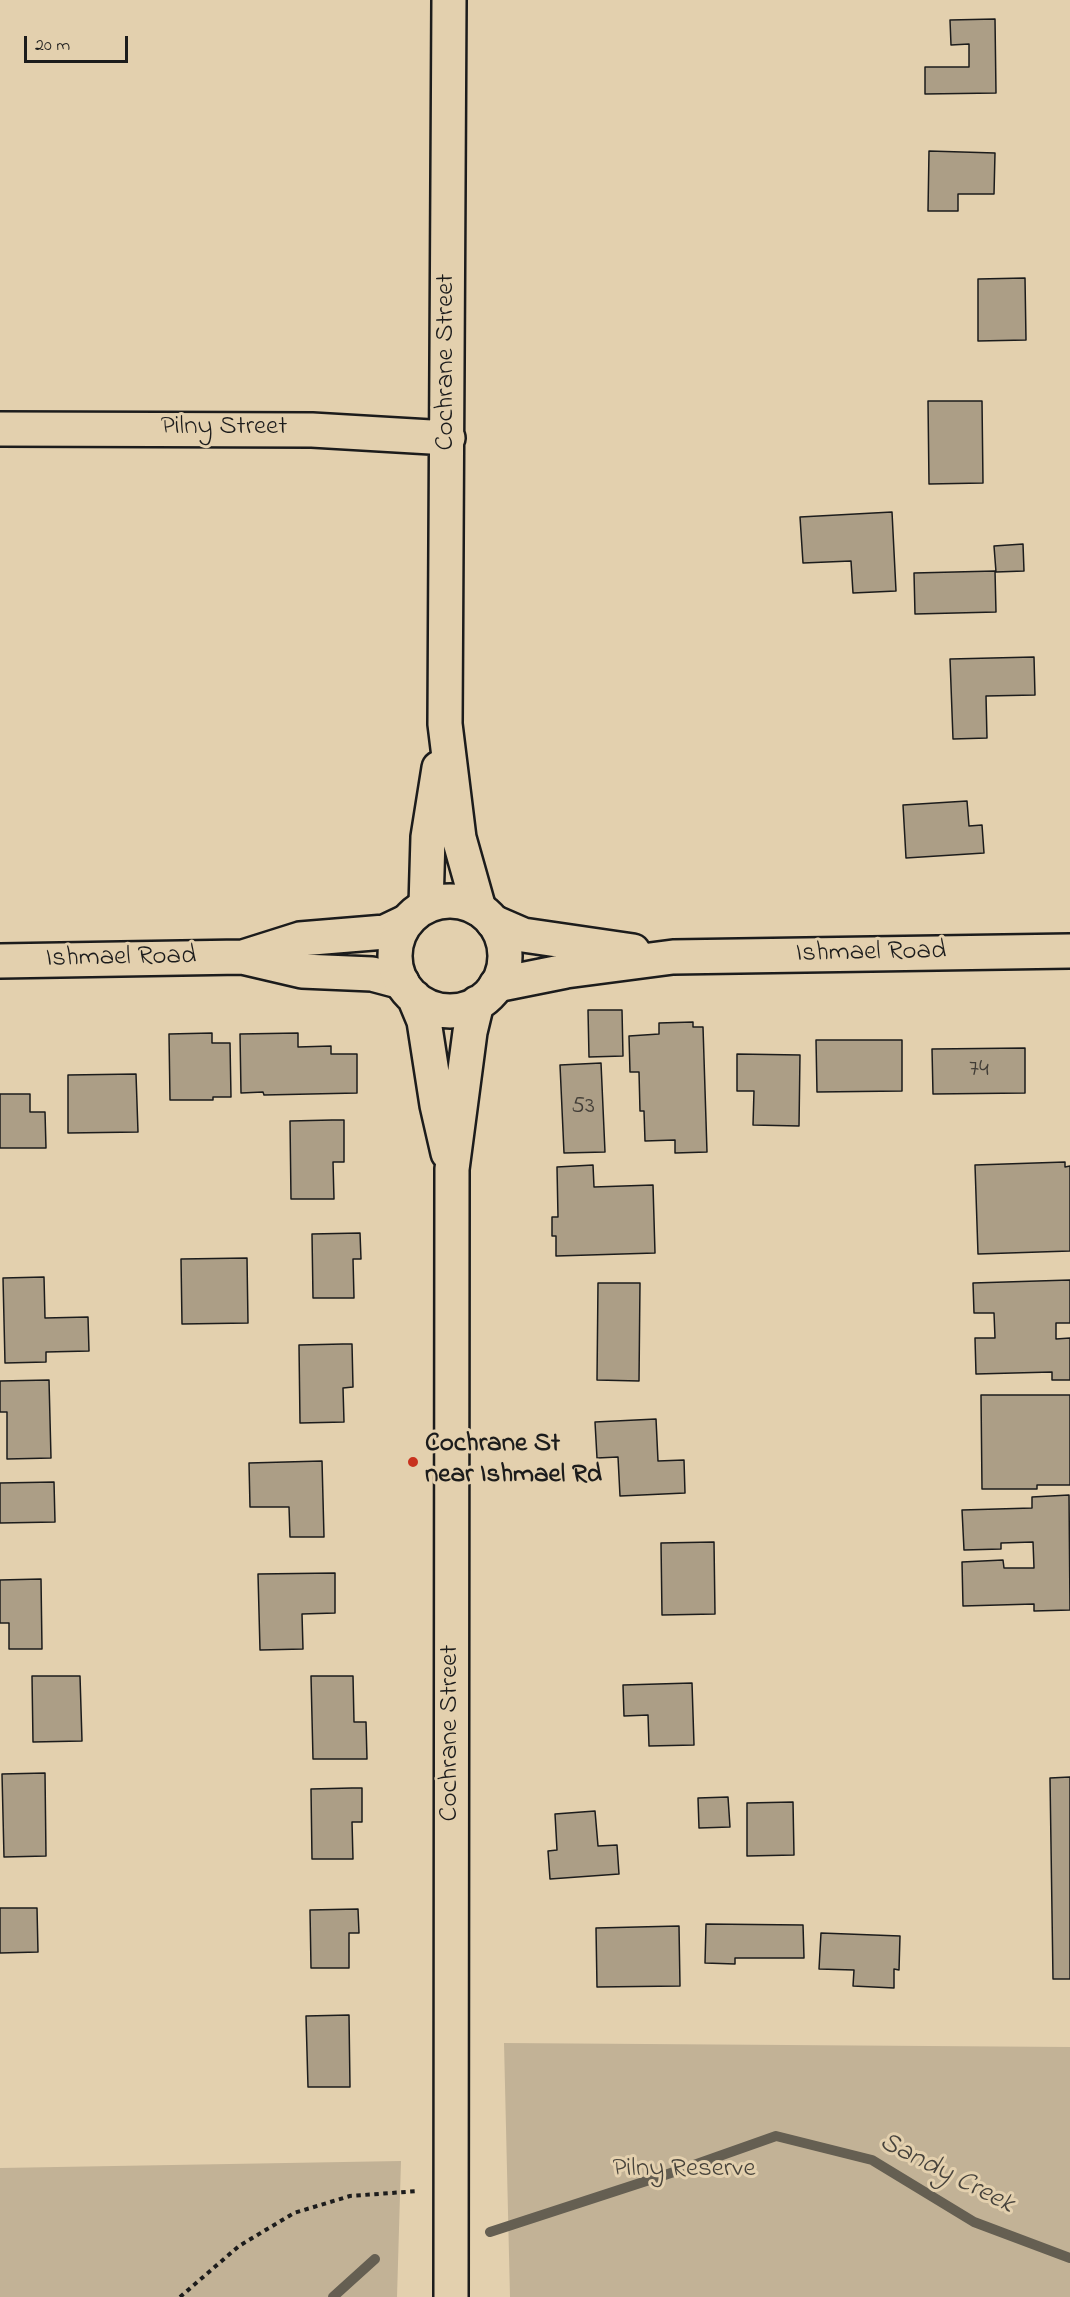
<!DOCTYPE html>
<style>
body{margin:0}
#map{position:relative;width:1070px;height:2297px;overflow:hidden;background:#e3d0ae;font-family:"Indie Flower",sans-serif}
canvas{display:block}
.scale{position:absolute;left:24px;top:36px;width:104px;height:27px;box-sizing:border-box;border:3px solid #1c1c1c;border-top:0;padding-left:8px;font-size:18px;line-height:21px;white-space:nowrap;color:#1c1c1c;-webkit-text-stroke:4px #e3d0ae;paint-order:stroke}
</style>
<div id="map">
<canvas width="1070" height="2297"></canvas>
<div class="scale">20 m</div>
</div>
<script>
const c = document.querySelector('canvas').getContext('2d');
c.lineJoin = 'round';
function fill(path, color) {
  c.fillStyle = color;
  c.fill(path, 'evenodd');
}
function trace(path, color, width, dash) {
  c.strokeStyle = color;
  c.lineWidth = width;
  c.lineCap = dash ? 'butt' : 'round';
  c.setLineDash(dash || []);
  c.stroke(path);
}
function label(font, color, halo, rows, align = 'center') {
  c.font = font + ' "Indie Flower",sans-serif';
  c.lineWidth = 6;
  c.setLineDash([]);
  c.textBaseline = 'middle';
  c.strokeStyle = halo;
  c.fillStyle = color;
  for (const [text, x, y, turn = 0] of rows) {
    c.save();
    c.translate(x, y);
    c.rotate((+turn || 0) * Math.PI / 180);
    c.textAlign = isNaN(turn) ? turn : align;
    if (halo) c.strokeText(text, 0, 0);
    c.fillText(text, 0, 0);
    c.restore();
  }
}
const green = new Path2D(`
 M504,2043l566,4v250h-560z
 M401,2161l-4,136h-397v-129z`);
const stream = new Path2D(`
 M490,2232l187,-61 99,-35 96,24 102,62 96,36
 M333,2297l42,-38`);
const building = new Path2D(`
 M995,19l1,74 -71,1v-27h44v-23l-18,1 -1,-25z
 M929,151l66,2 -1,41h-36v17h-30z
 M1025,278l1,62 -48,1v-62z
 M928,401h54l1,82 -54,1z
 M892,512l4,79 -43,2 -2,-32 -48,2 -3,-46z
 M1023,544l1,27 -28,1 -2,-26z
 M995,571l1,41 -81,2 -1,-41z
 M1034,657l1,38 -49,1 1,42 -34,1 -3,-80z
 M967,801l2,25 13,-1 2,28 -78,5 -3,-53z
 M588,1010h34l1,46 -34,1z
 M693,1022v5h10l4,125 -32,1v-13l-30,1 -1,-30h-4l-1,-39h-9l-1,-36 30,-2v-11z
 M212,1033v10h18l1,54h-18v3h-43l-1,-66z
 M298,1033v14l33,-1v8h26v39l-93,2 -1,-3 -22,1 -1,-59z
 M816,1040h86v51l-85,1z
 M1025,1048v45l-92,1 -1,-45z
 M737,1054l63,1 -1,71 -46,-1 1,-34h-17z
 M601,1063l4,89 -41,1 -4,-88z
 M136,1074l2,58 -70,1v-58z
 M0,1094h30v18h15l1,36h-46z
 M332,1120h12v42h-11l1,37h-43l-1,-78z
 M1065,1162v5l5,-1v85l-92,3 -3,-89z
 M593,1165l1,22 59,-2 2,68 -99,3v-20h-4v-19h6l-1,-50z
 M360,1233l1,26h-8l1,39h-41l-1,-64z
 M247,1258l1,65 -66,1 -1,-65z
 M44,1277l1,41 43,-1 1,34 -43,1v10l-41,1 -2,-85z
 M1070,1280v43h-14v16l14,-1v42h-18v-8l-76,2 -1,-36h20l-1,-25h-20l-1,-30z
 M598,1283h42l-1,98 -42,-1z
 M343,1344h9l1,43 -10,1 1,34 -44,1 -1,-78z
 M49,1380l2,78 -44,1v-47h-7v-31z
 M981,1395h89v90h-33v4h-55z
 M656,1419l2,42 26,-1 1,33 -65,3 -2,-39 -21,1 -2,-36z
 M322,1461l2,76h-34l-1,-30h-39l-1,-44z
 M54,1482l1,40 -55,1v-40z
 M1069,1495l1,115 -36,1v-7l-71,2 -1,-44 41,-2 1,8h30l-1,-26 -32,1v6l-37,1 -2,-40 70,-2v-11z
 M714,1542l1,72 -53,1 -1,-72z
 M335,1573v40l-33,1 1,35 -43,1 -2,-76z
 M41,1579l1,70h-33v-26h-9v-43z
 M32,1676h48l2,65 -49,1z
 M311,1676h42l1,46h12l1,37h-54z
 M692,1683l2,62 -45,1 -1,-31 -24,1 -1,-31z
 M45,1773l1,83 -42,1 -2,-83z
 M1070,1777v202h-17l-3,-201z
 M352,1788h10v34h-10l1,37h-41l-1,-70z
 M728,1797l2,30 -31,1 -1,-30z
 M793,1802l1,53 -47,1v-53z
 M595,1811l3,35 19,-1 2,29 -69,5 -2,-28 9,-1 -2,-36z
 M0,1908h37l1,44 -38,1z
 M358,1909l1,24h-10v35h-38l-1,-58z
 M706,1924l97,1 1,33h-69v6l-30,-1z
 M679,1926l1,60 -83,1 -1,-59z
 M821,1933l79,3 -1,34 -5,-1v19l-41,-2 1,-16 -35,-1z
 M349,2015l1,72h-42l-2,-71z`);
const path = new Path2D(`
 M180,2297l59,-51 55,-33 56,-17 68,-5`);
const minor = new Path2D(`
 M449,0l-4,724 14,114 20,71
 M0,429l312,1 136,8
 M426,906l2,-69 11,-69
 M493,922l30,13 110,16
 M243,957l57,-18 85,-7 21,-10
 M0,961l242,-4 60,14 70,3 30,8
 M496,985l70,-14 107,-14 397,-6`);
const tertiary = new Path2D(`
 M395 956a55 55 0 1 1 110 0a55 55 0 1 1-110 0Z
 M414,997l10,24 13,84 11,48
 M451,2297l1,-1128 18,-137 7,-29`);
const markers = [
 [413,1462,6,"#c8321e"]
];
const numberNames = [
 ["74",979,1071],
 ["53",583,1108]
];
const streetNames = [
 ["Cochrane Street",448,362,-90],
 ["Pilny Street",224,429],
 ["Ishmael Road",871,954,-1],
 ["Ishmael Road",121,959,-1],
 ["Cochrane Street",452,1733,-90]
];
const poiNames = [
 ["Cochrane St",425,1446],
 ["near Ishmael Rd",425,1477]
];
const parkNames = [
 ["Pilny Reserve",684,2171]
];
const waterNames = [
 ["Sandy Creek",946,2175,27]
];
fill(green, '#c2b296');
trace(stream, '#655f52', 10);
fill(building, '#ac9e86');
trace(building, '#1c1c1c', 1.5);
trace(minor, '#1c1c1c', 38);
trace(tertiary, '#1c1c1c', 38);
trace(path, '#1c1c1c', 4, [4.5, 4.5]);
trace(minor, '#e3d0ae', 33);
trace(tertiary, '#e3d0ae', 33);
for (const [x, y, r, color] of markers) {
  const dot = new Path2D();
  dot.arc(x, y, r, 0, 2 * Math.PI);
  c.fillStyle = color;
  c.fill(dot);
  trace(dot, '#e3d0ae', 2);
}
label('24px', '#403c36', null, numberNames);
label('27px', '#1c1c1c', '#e3d0ae', streetNames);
label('bold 27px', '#1c1c1c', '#e3d0ae', poiNames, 'left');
label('27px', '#46423a', '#e3d0ae', parkNames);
label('italic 28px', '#47433c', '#e3d0ae', waterNames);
</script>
